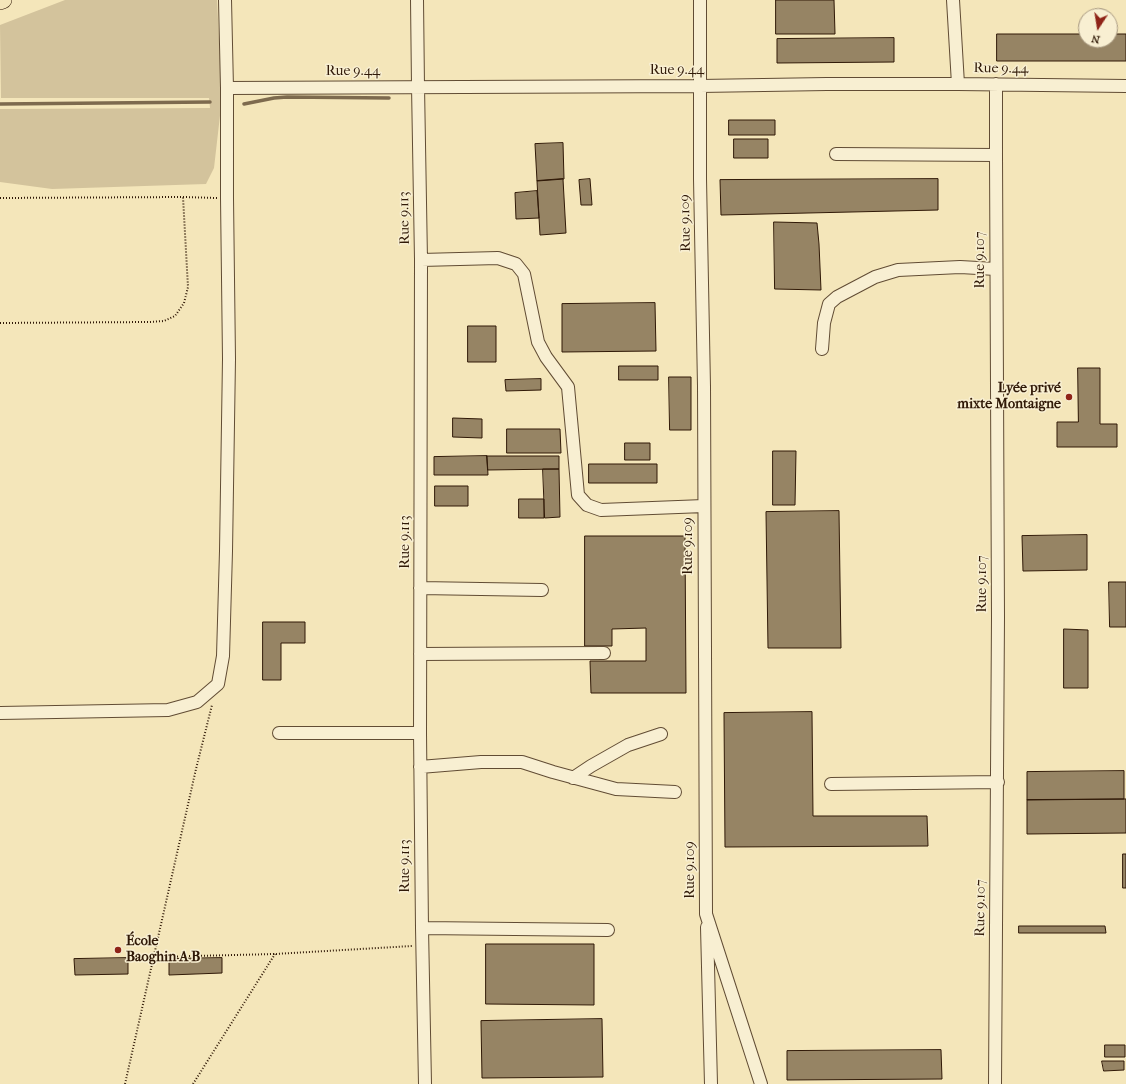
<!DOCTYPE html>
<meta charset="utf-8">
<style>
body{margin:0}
#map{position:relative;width:1126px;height:1084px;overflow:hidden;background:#f4e6ba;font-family:"IM FELL French Canon",serif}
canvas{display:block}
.north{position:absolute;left:1078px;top:8px;width:40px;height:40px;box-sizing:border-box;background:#f8efd2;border:1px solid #a89981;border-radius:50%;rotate:192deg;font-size:11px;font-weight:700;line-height:16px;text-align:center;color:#301907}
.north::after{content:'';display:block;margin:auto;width:14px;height:18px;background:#8f2418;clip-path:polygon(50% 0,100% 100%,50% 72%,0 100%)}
</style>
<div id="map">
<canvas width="1126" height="1084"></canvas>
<div class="north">N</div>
</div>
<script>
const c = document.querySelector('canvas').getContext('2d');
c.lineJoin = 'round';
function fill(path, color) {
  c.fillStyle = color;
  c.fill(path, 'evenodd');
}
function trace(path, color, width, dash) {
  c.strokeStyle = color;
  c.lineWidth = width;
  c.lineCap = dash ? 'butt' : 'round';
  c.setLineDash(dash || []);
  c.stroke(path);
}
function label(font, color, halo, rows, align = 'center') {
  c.font = font + ' "IM FELL French Canon",serif';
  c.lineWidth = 3;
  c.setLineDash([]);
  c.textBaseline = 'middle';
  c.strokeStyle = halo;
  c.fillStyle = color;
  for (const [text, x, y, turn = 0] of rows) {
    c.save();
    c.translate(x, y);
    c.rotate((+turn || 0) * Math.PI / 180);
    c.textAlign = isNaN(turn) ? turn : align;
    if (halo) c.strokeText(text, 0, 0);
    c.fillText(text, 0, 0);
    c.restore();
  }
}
const green = new Path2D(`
 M65,0h152l5,98 -8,70 -8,16 -154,5 -52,-7v-73l210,-1 -1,-10h-208l-1,-73z`);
const stream = new Path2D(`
 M0,104l210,-2
 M244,104l30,-6 13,-1 102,1`);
const building = new Path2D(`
 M776,0h58l1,34h-59z
 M997,34h89v6h24v-6h16v27h-129z
 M894,38v24l-117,1v-24z
 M729,120h46v15h-46z
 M734,139h34v19h-34z
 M563,143l1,36 -27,2 -2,-37z
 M563,179l3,54 -26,2 -3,-54z
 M590,179l2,26h-11l-2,-25z
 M938,179v31l-217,5 -1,-35z
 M537,191l2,27 -23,1 -1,-26z
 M774,222l43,1 2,21 2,46 -46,-1z
 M655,303l1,48 -94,1v-48z
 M468,326h28v36h-28z
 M619,366h39v14h-39z
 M1078,368h22v56h17v23h-60v-25h21z
 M669,377h22v53h-21z
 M541,379v11l-35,1 -1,-11z
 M453,418l29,1v19l-29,-1z
 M507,429h53l1,24h-54z
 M625,443h25v17h-25z
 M773,451h23l-1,54h-22z
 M487,456h72v13l-71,1z
 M487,456l1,19h-54v-18z
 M589,464h68v19h-68z
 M543,469h16l1,48 -15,1z
 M435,486h33v20h-33z
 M519,499h25v19h-25z
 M839,511l2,137h-73l-2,-136z
 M1087,535v35l-64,1 -1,-35z
 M585,536h100l1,157h-95l-1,-32h56v-33l-34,1v17h-27z
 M1109,582h17v45h-16z
 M263,622h42v21h-24v37h-18z
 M1064,629l24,1v58h-24z
 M812,712l1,104h114l1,30 -203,1 -1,-134z
 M1124,771v28l-97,1v-28z
 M1124,799h2v34l-99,1v-34z
 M1123,854h3v34h-3z
 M1019,926h86l1,7h-87z
 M486,944h108v61l-108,-1z
 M128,958v16l-53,1 -1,-16z
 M222,958v15l-53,2v-16z
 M602,1019l1,58 -121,1 -1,-57z
 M1105,1045h20v12h-20z
 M941,1050l1,29 -155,1v-29z
 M1102,1061h22v9l-20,1z`);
const path = new Path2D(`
 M0,198l183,-1 34,1
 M0,323l150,-1 14,-1 11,-5 9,-13 4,-16 -5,-90
 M153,957l122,-3 137,-8
 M125,1084l71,-315 16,-64
 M193,1084l82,-130`);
const minor = new Path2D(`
 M417,0l1,86 3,174 -1,473 2,195 3,156
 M700,0v179l4,207 2,528 55,170
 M953,0l5,84
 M227,88l473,-2 127,-2h131l168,2
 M836,154l160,1
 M421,260l77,-2 18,6 8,10 14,68 8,15 22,30 10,108 9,10 14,5 103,-4
 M822,349l2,-26 5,-19 8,-7 38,-20 23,-7 62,-3 36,2
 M420,588l122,2
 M420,654l184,-1
 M0,713l168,-3 29,-8 21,-18 5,-28 3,-105 3,-192 -2,-161v-110l-2,-88
 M279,733h141
 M420,767l61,-5h41l31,10 63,17 59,3
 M573,778l18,-12 37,-21 33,-11
 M831,784l167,-2
 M707,927l4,157
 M422,928l186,2
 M995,1084l3,-467 -2,-462v-71`);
const highway = new Path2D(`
 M0,1l3,-1`);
const markers = [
 [1069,397,4,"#8f2418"],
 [118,950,4,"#8f2418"]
];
const streetNames = [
 ["Rue 9.44",1001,69,1],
 ["Rue 9.44",677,71],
 ["Rue 9.44",353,72],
 ["Rue 9.113",405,218,-91],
 ["Rue 9.109",686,223,-91],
 ["Rue 9.107",981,260,-90],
 ["Rue 9.113",406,542,-90],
 ["Rue 9.109",689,546,-90],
 ["Rue 9.107",983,584,-90],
 ["Rue 9.113",406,866,-90],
 ["Rue 9.109",691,870,-90],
 ["Rue 9.107",981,908,-89]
];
const poiNames = [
 ["Lyée privé",1061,389],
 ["mixte Montaigne",1061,405],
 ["École",126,942,"left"],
 ["Baoghin A B",126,958,"left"]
];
fill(green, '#d3c39c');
trace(stream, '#7d6a4e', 3.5);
fill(building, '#968464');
trace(building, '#301907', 1);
trace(minor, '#614c34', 14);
trace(highway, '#301907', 18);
trace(path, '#301907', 2, [1, 2]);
trace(minor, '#f8efd2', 12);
trace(highway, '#f4e6ba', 17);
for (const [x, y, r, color] of markers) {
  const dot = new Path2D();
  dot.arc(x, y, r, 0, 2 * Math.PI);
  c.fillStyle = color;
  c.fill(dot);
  trace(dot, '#f8efd2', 1.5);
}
label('14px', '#301907', '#f8efd2', streetNames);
label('bold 14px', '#301907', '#f8efd2', poiNames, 'right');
</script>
